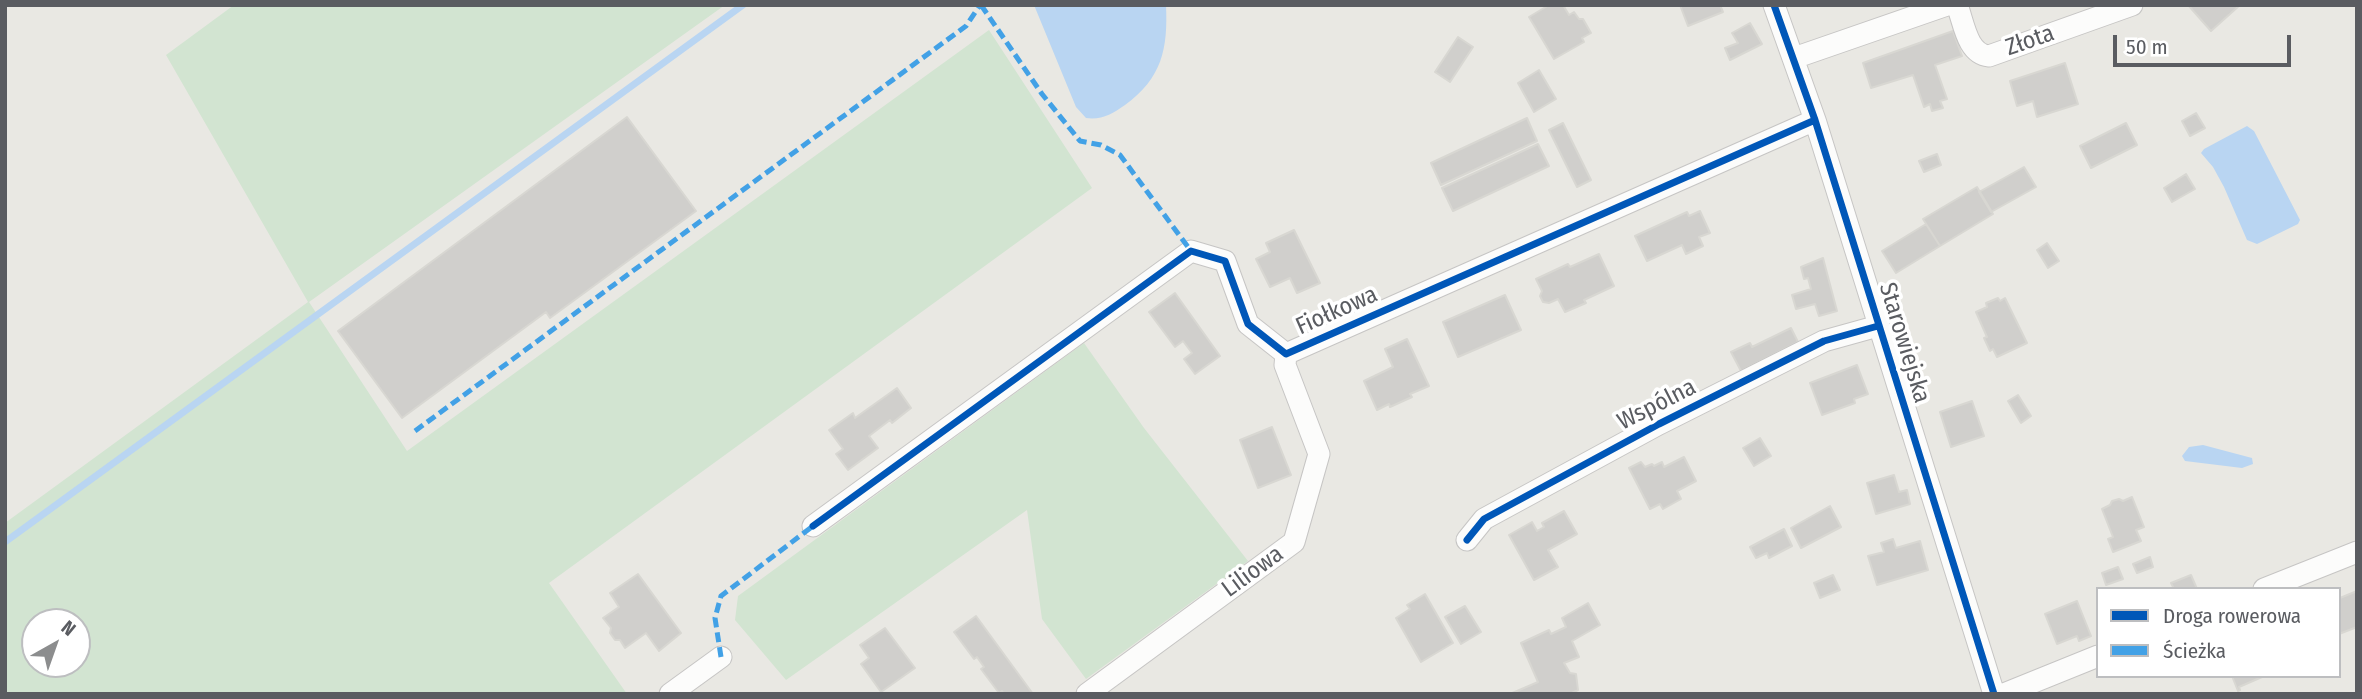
<!DOCTYPE html>
<meta charset="utf-8">
<style>
body{margin:0}
#map{position:relative;width:2362px;height:699px;overflow:hidden;background:#e9e8e3;font-family:"Fira Sans Condensed",sans-serif}
canvas{display:block}
.frame{position:absolute;inset:0;border:7px solid #5a5c61;pointer-events:none}
.legend{position:absolute;left:2096px;top:587px;width:245px;height:91px;box-sizing:border-box;background:#fff;border:2px solid #bdbec0;margin:0;padding:9px 12px;list-style:none;font-size:21px;color:#5a5c61}
.legend li{display:flex;align-items:center;gap:14px;height:35px}
.legend b{width:35px;border:2px solid #bdbec0}
.north{position:absolute;left:21px;top:608px;width:70px;height:70px;box-sizing:border-box;background:#fff;border:2px solid #bdbec0;border-radius:50%;rotate:40deg;font-size:19px;font-weight:700;line-height:28px;text-align:center;color:#5a5c61}
.north::after{content:'';display:block;margin:auto;width:24px;height:32px;background:#8c8d8e;clip-path:polygon(50% 0,100% 100%,50% 72%,0 100%)}
.scale{position:absolute;left:2113px;top:35px;width:178px;height:32px;box-sizing:border-box;border:4px solid #5a5c61;border-top:0;padding-left:9px;font-size:21px;line-height:24px;white-space:nowrap;color:#5a5c61;-webkit-text-stroke:5px #fff;paint-order:stroke}
</style>
<div id="map">
<canvas width="2362" height="699"></canvas>
<div class="frame"></div>
<ul class="legend">
<li><b style="height:9px;background:#0057b8"></b>Droga rowerowa</li>
<li><b style="height:9px;background:#42a1e6"></b>Ścieżka</li>
</ul>
<div class="north">N</div>
<div class="scale">50 m</div>
</div>
<script>
const c = document.querySelector('canvas').getContext('2d');
c.lineJoin = 'round';
function fill(path, color) {
  c.fillStyle = color;
  c.fill(path, 'evenodd');
}
function trace(path, color, width, dash) {
  c.strokeStyle = color;
  c.lineWidth = width;
  c.lineCap = dash ? 'butt' : 'round';
  c.setLineDash(dash || []);
  c.stroke(path);
}
function label(font, color, halo, rows, align = 'center') {
  c.font = font + ' "Fira Sans Condensed",sans-serif';
  c.lineWidth = 7;
  c.setLineDash([]);
  c.textBaseline = 'middle';
  c.strokeStyle = halo;
  c.fillStyle = color;
  for (const [text, x, y, turn = 0] of rows) {
    c.save();
    c.translate(x, y);
    c.rotate((+turn || 0) * Math.PI / 180);
    c.textAlign = isNaN(turn) ? turn : align;
    if (halo) c.strokeText(text, 0, 0);
    c.fillText(text, 0, 0);
    c.restore();
  }
}
const green = new Path2D(`
 M234,5h491l-416,297 98,149 582,-421 103,158 -543,395 78,111h-622v-171l303,-221 -142,-247zM35,622h42v42h-42z
 M1084,343l60,85 104,133 -162,118 -44,-60 -15,-109 -241,170 -51,-60 3,-24z`);
const water = new Path2D(`
 M1034,5h132c2,44 -4,73 -41,100 -13,9 -23,15 -39,13l-10,-11z
 M2247,126l7,5 46,89 -2,4 -41,20 -10,-4 -23,-53 -11,-20 -12,-14 3,-4z
 M2203,445l49,13 1,6 -11,4 -57,-7 -3,-5 7,-9z`);
const stream = new Path2D(`
 M5,542l738,-537`);
const building = new Path2D(`
 M1549,5h14l6,10 5,-3 5,7h4l8,14 -9,5 2,4 -30,17 -25,-42z
 M1680,5h40l3,7 -35,14z
 M2188,5h52l-29,26z
 M1750,23l12,21 -32,16 -5,-12 13,-5 -6,-10z
 M1953,31l9,25 -27,9 12,34 -7,2 3,7 -11,3 -2,-7 -6,3 -11,-32 -42,13 -8,-25z
 M1458,37l15,10 -23,35 -15,-10z
 M2065,63l13,41 -41,13 -4,-16 -16,5 -7,-25z
 M1539,70l17,29 -22,13 -16,-29z
 M2196,113l9,15 -15,8 -8,-15z
 M627,117l69,94 -146,107 -4,-6 -144,106 -64,-87z
 M1527,118l10,23 -96,44 -10,-22z
 M1563,123l28,57 -14,7 -28,-57z
 M2126,123l11,22 -46,23 -11,-22z
 M1538,144l11,22 -96,45 -11,-23z
 M1937,154l4,11 -17,7 -5,-11z
 M2024,167l12,20 -45,25 -12,-20z
 M2186,174l9,15 -23,13 -8,-14z
 M1977,187l16,27 -53,32 -17,-27z
 M1700,211l10,22 -11,4 4,9 -17,8 -4,-9 -35,16 -12,-25 52,-24 2,4z
 M1926,224l14,22 -44,27 -14,-22z
 M1294,230l26,53 -23,10 -7,-15 -20,9 -14,-28 14,-7 -4,-9z
 M2047,243l12,18 -11,7 -11,-18z
 M1599,254l15,32 -30,14 2,3 -21,9 -7,-13 -9,4 -6,-1 -3,-6 2,-5 -6,-12 32,-15 2,3z
 M1823,258l14,53 -18,5 -4,-12 -19,5 -4,-14 19,-6 -3,-11 -4,1 -3,-12z
 M1175,293l45,63 -25,18 -11,-15 8,-6 -9,-12 -8,6 -26,-35z
 M1505,295l16,35 -63,27 -15,-35z
 M1998,298l2,3 5,-3 22,45 -30,14 -4,-8 -3,2 -6,-13 3,-1 -11,-25 11,-5 -1,-4z
 M1791,328l7,14 -57,29 -10,-19 19,-9 2,4z
 M1407,339l22,47 -19,8 2,3 -22,10 -1,-3 -12,6 -13,-29 29,-14 -8,-18z
 M1857,365l11,29 -14,5 1,4 -33,12 -12,-32z
 M897,388l14,20 -19,15 -2,-3 -21,16 9,12 -30,22 -12,-16 7,-5 -14,-19 24,-17 2,5z
 M2018,395l13,21 -10,7 -13,-22z
 M1972,401l12,35 -33,11 -11,-35z
 M1272,427l19,48 -33,13 -18,-48z
 M1760,438l11,18 -17,10 -11,-18z
 M1684,457l12,24 -19,10 4,8 -18,10 -3,-5 -10,5 -21,-41 12,-6 4,5 7,-3 2,2 8,-4 2,5z
 M1894,475l5,17 8,-2 3,14 -34,10 -9,-31z
 M2132,497l12,30 -8,3 5,11 -28,11 -5,-13 5,-2 -11,-28 8,-4 2,-4 7,-2 4,2z
 M1830,506l11,21 -40,21 -10,-20z
 M1564,511l13,23 -29,16 10,17 -24,13 -25,-45 23,-13 5,9 7,-4 -2,-4z
 M1784,529l8,17 -23,12 -2,-5 -11,5 -6,-11z
 M1893,539l3,9 24,-7 8,29 -51,15 -9,-29 16,-4 -3,-9z
 M2150,557l3,10 -16,6 -4,-9z
 M2118,567l5,12 -17,6 -4,-12z
 M638,574l43,59 -22,18 -13,-18 -21,15 -5,-8h-5l-5,-7 1,-5 -8,-10 16,-11 -9,-14z
 M1833,575l7,15 -20,8 -6,-15z
 M2191,575l6,14h-23l-3,-6z
 M2357,591v36l-18,7v-39l1,3z
 M1425,594l28,49 -32,19 -25,-44 14,-9 -3,-4z
 M2077,601l14,35 -12,5 -2,-5 -20,8 -12,-30z
 M1588,603l12,22 -28,16 7,16 -15,6 6,10 6,1 2,16 -8,4h-60l28,-12 -17,-39 28,-13 2,4 15,-7 -4,-9z
 M1465,606l16,26 -20,12 -16,-27z
 M976,616l57,78h-29l-2,-3 -3,2 -18,-24 3,-2 -7,-10 -3,2 -20,-27z
 M885,628l30,40 -34,24 -20,-28 8,-6 -9,-13z
 M2232,676h30v1l-23,10 1,3 -2,1z`);
const street = new Path2D(`
 M1774,5l41,115 179,574
 M1957,5c7,18 10,49 32,51l143,-51
 M1794,58l153,-53
 M813,526l378,-275 34,10 23,63 38,30 529,-234
 M1467,540l17,-21 175,-95 165,-83 54,-15
 M2264,589l93,-37
 M670,694l51,-37
 M1087,694l207,-152 25,-88 -34,-89 1,-11
 M2004,694l94,-38`);
const quiet = new Path2D(`
 M981,5l61,89 38,47 21,4 19,10 71,96
 M415,431l551,-405 14,-21
 M721,657l-6,-39 6,-22 92,-70`);
const cycleway = new Path2D(`
 M1774,5l41,115 179,574
 M813,526l378,-275 34,10 23,63 38,30 529,-234
 M1467,540l17,-21 175,-95 165,-83 54,-15`);
const streetNames = [
 ["Złota",2030,41,-19],
 ["Fiołkowa",1337,311,-24],
 ["Starowiejska",1904,343,73],
 ["Wspólna",1657,405,-27],
 ["Liliowa",1253,572,-36]
];
fill(green, '#d2e4d1');
fill(water, '#b9d5f2');
trace(stream, '#b9d5f2', 7);
fill(building, '#d0cfcc');
trace(building, '#d8d7d2', 2);
trace(street, '#c6c5c4', 23);
trace(street, '#fcfcfb', 21);
trace(quiet, '#42a1e6', 5, [10, 5]);
trace(cycleway, '#0057b8', 7);
label('24px', '#5a5c61', '#fff', streetNames);
</script>
